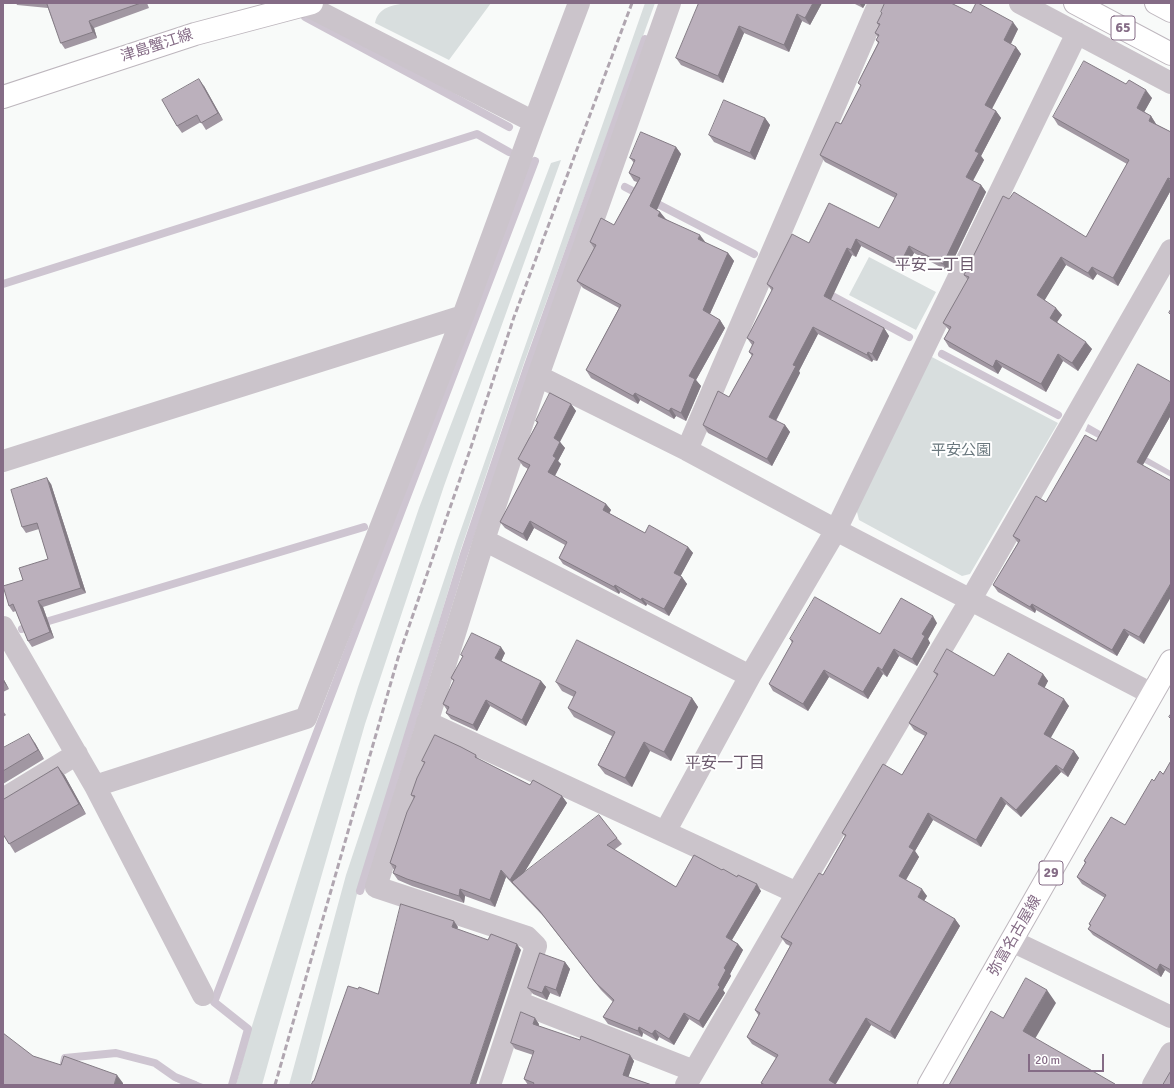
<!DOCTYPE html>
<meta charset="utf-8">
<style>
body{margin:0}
#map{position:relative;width:1174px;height:1088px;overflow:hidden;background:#f8faf9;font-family:Signika,sans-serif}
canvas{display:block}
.frame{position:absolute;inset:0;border:4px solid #856c86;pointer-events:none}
.scale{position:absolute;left:1028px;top:1054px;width:76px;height:18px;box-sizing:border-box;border:2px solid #856c86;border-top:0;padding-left:5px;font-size:12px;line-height:14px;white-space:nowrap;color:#856c86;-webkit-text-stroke:3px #fff;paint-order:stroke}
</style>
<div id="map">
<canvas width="1174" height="1088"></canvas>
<div class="frame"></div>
<div class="scale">20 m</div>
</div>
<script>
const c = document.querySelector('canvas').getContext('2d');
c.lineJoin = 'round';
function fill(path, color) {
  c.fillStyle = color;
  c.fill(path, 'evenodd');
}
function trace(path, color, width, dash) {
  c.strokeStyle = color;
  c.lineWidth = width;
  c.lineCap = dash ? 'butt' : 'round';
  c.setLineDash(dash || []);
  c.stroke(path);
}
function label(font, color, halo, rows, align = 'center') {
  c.font = font + ' Signika,"Noto Sans JP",sans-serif';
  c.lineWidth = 4;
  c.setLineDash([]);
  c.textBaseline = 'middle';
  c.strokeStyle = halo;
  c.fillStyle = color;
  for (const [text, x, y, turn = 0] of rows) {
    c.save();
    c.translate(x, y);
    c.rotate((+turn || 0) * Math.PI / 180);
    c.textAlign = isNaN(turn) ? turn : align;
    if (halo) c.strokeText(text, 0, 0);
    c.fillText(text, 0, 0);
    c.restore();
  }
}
const green = new Path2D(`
 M407,3h84l-42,57 -74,-37c3,-16 18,-18 32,-20z
 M645,3h10l-131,360 -63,186 -103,341 -48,195h-21l57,-210 111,-334z
 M561,160l-117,326 -79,238 -88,307 -15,54h-26l16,-59 106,-339 61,-179 132,-345z
 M869,257l67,35 -20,38 -67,-35z
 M930,356l128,67 -88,151 -8,2 -103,-56 -3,-12z`);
const water = new Path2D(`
 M1088,424l83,47v6l-86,-46z
 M178,1075l25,9 1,1h-21l-8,-4v-4z`);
const stream = new Path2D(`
 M305,17l204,110
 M625,187l129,67
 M3,284l474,-150 32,18
 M823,291l86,46
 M942,354l116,61
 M22,629l342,-102
 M360,891l104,-337 63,-186 118,-329
 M64,1063l1,-5 51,-5 39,10 20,14 20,8
 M232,1085l16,-56 -34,-27 321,-841`);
const minor = new Path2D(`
 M302,3l232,119 45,-119
 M1020,3l151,80
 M538,376l149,74 149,80 316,164
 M687,450l192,-447
 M3,461l460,-145
 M484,540l266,136
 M3,627l92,159 108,209
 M427,722l370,171
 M95,786l211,-68 157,-402 71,-194
 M3,799l74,-45
 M665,832l85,-156 86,-146 241,-497
 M1012,941l159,76
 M518,1002l176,69
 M490,1085l46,-139 -9,-9 -151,-50 108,-347 54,-164 132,-373
 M686,1085l111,-192 174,-294 200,-349
 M1153,1085l18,-32`);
const major = new Path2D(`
 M1075,3l96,51
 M1156,3l15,8
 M3,97l192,-63 117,-31
 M929,1085l242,-424`);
const rail = new Path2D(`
 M275,1085l123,-427 71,-205 45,-136 118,-314`);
const wall = new Path2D(`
 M16,3h131l2,5 -55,20 3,10 -32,11 -4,-6 -13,-35 -31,-3z
 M699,3h123l-12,22 -8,-4 -13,31 -45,-19 -21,50 -42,-18 -5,-7z
 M853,3h13l-3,5z
 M881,12l90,1 47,16 -7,15 5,3 5,7 -29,55 4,2 5,7 -20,38 3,4 -11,21 8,4 5,7 -38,79 -34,-18 -9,16 -44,-23 -5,11 -4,-2 -22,45 54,28 5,8 -12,25 -4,-1 -1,2 -54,-28 -19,37 1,2 -24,48 9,4 5,7 -18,34 -64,-33 -5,-8 26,-28 23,-41 -3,-4 3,-7 -5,-7 25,-47 -5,-7 42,-41 70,-15 16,-30 -70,-36 -5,-7 21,-31 20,-38 -3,-3 20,-40 -2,-3 2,-3 -3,-4 4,-7 -2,-3 5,-9z
 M1126,84l26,14 -8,14 7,4 5,8 15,8v58l-53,96 -21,-12 -4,6 -27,-15 -22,35 18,15 -5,7 35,27 -14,22 -15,-10 -17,31 -44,-25 -4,7 -49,-27 -5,-8 5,-9 -6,-7 25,-43 -4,-5 122,-38 41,-73 -69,-39 -5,-8z
 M204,86l19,34 -17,10 -5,-8 -19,11 -5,-7z
 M765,118l5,7 -15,35 -41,-18 -5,-7z
 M676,147l5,7 -24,56 3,2 6,7 40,24 22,10 6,8 -24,53 10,6 5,8 -29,52 5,6 -15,35 -10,-5 -2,3 -34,-19 -2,4 -47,-26 -5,-8 33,-62 -36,-20 -6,-7 17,-33 -4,-6 24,-17 23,-43 -3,-1 -5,-8 5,-10 -4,-5z
 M571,404l5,7 -16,31 5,6 -7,13 3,3 -6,12 51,28 5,6 -2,3 36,20 43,14 5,6 -13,23 2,1 5,7 -18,32 -22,-12 -1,2 -26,-14 -1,2 -56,-30 -4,-6 6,-13 -31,-17 -7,13 -22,-13 -5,-6 28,-53 -5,-3 -5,-7 19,-36 -1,-2z
 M1171,415l-28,50 1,179 -15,-9 -12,21 -81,-46 -1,3 -37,-21 -5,-7 25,-42 -5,-7 33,-34 50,-61z
 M51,484l35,109 -43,14 11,31 -22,9 -4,-6 -12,-30 -3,1 -4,-6 14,-26 25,-21 -9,-30 -13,4 -4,-6z
 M937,623l-9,16 2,4 -13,23 -18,-10 -12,21 -4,-3 -15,25 -39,-22 -21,34 -35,-20 -4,-7 23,-41 -2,-4 90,-5z
 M505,653l-4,8 40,20 5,6 -20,39 -36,-20 -13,25 -26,-12 -5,-6 1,-3 -4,-6 11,-22 -3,-4 12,-21 -2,-2z
 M934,672l60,4 49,-2 5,7 -4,7 25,18 -19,32 24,13 5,7 -11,19 -7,-5 -40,45 -15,-13 -25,43 -48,-27 -18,31 4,6 -13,23 21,16 -3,5 31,18 5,7 -65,113 -24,-14 -35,59 1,1h-74l-2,-2 15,-25 -24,-14 -5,-7 12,-21 -4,-6 35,-64 -4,-2 -5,-7 42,-62 22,-39 -3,-3 60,-58 23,-39 -11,-6 -5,-7 28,-47z
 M3,678l6,11 -6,3z
 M556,682l136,16 6,9 -27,54 -21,-10 -18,36 -27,-13 -7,-9 14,-29 -38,-19 -6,-9 6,-11 -12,-6z
 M3,711l3,4 -3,2z
 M35,743l9,16 -41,25v-36z
 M476,755l2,4 52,26 32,11 5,7 -44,71 94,-36 5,6 -8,6 62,37 85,4 -29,49 6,4 5,6 -13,24 1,2 -8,14 2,3 -22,35 -14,-9 -15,26 -15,-8 -2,4 -14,-8 -1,4 -34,-13 -5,-7 10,-15 -12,-12 -57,-73 -38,-40 -11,30 -30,-11 -1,7 -52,-17 -14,-6 -5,-7 1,-3 -4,-7 24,-65 -3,-3 13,-32 -2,-2z
 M1171,761v213l-6,-4 -4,7 -68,-42 -5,-6 2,-3 -1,-2 16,-26 -23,-14 -5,-7 8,-14 -1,-2 41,-36 29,-44 9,-7z
 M58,767l7,9 21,38 -71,39 -10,-16 -2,1v-38z
 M565,962l5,7 -10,28 -10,-4 -3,7 -14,-6 -5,-6z
 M539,1024v2l95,35 -6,16 24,8h-124l-4,-6 9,-24 -18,-6 -4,-6z`);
const shadedWall = new Path2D(`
 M813,3h9l-12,22 -5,-7z
 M859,3h7l-3,5z
 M797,14l5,7 -13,31 -5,-7z
 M89,21l5,7 3,10 -4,-6z
 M1013,22l5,7 -9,18 -5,-7z
 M739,26l5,7 -21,50 -5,-7z
 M1016,47l5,7 -31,58 -5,-7z
 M199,79l5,7 19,34 -5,-7z
 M1146,90l6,8 -10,18 -5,-8z
 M996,111l5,7 -20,38 3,4 -13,24 -5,-7 9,-26z
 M1151,116l5,8 -2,4 -5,-7z
 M765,118l5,7 -15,35 -5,-7z
 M676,147l5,7 -26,60 -5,-8z
 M1168,178l3,4v8l-53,96 -5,-8z
 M981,185l5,7 -38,79 -5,-7z
 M660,212l6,8 -8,-4z
 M700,235l6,8 -8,-4z
 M856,239l5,7 -5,11 -5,-7z
 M909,246l5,7 -9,16 -4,-7z
 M847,248l5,7 -23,49 -5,-8z
 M728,253l6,8 -26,57 -5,-8z
 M1061,257l5,8 -23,38 -6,-8z
 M1092,267l5,7 -4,6 -5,-7z
 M1056,308l6,7 -7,10 -5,-7z
 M720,320l5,8 -29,52 5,6 -15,35 -5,-8 8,-37z
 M813,327l5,7 -19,37 1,2 -26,51 -5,-7 24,-52z
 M884,328l5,8 -12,25 -5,-7z
 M1086,342l6,7 -14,22 -6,-8z
 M868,352l5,8 -1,2 -5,-7z
 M1058,354l5,7 -17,31 -5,-8z
 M996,360l6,7 -4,7 -5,-7z
 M635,393l5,7 -2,4 -5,-8z
 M1171,400v15l-30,53 -4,-6z
 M571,404l5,7 -18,34 -4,-7z
 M671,408l5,8 -2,3 -5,-8z
 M785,425l5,7 -18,34 -5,-7z
 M560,442l5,6 -7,13 3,3 -8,15 -5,-7 5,-16z
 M47,478l4,6 35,109 -5,-5z
 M606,504l5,6 -3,6 -5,-6z
 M530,521l4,7 -7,13 -4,-7z
 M688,547l5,6 -14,26 -5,-6z
 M682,577l5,7 -18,32 -5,-7z
 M1171,583v14l-27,47 -5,-7z
 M615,585l5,7 -1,2 -5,-7z
 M642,598l5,6 -1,2 -5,-6z
 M38,601l5,6 11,31 -4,-6z
 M1032,604l4,6 -1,3 -5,-6z
 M933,616l4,7 -9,16 2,4 -13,23 -5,-7 10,-25z
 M1124,629l5,6 -12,21 -5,-6z
 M501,647l4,6 -5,11 -5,-6z
 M894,649l5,7 -12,21 -5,-7z
 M878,667l5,7 -15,25 -5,-7z
 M824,670l5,7 -21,34 -5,-7z
 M1043,674l5,7 -5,10 -5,-7z
 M3,678l6,11 -6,-8z
 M541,681l5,6 -20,39 -4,-6z
 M692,698l6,9 -27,54 -7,-9z
 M1064,699l5,7 -20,35 -5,-7z
 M486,700l4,6 -13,25 -4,-6z
 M29,734l6,9 9,16 -6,-9z
 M644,742l6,9 -18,36 -7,-9z
 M1074,751l5,7 -11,19 -5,-7z
 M1056,765l5,7 -40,45 -5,-7z
 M58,767l7,9 21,38 -7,-10z
 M562,796l5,7 -51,83 -4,-4 3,5 -5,-7z
 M1001,797l5,7 -25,43 -5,-7z
 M928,813l5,7 -18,31 4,6 -15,26 -5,-7 10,-29z
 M501,870l5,7 -11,30 -5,-7z
 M757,884l4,7 -31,52 -4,-6z
 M460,889l5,7 -1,7 -5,-7z
 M922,889l5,7 -5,8 -4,-7z
 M955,919l5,7 -65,113 -5,-7z
 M454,921l4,6 -2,6 -4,-6z
 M517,944l4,6 -45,135h-6z
 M738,944l5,6 -13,24 1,2 -8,14 2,3 -22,35 -4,-7 19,-36 6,-17z
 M565,962l5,7 -10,28 -4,-7z
 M1160,964l5,6 -4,7 -4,-7z
 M545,986l5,7 -3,7 -5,-7z
 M1047,990l9,13 -24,41 -9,-13z
 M684,1013l5,6 -15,26 -5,-6z
 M535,1018l4,6 -2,6 -4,-6z
 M866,1018l5,7 -36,60 -6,-5z
 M639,1027l4,6 -1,4 -4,-6z
 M655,1030l4,7 -2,4 -5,-7z
 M630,1055l4,6 -7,20 -4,-6z
 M117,1075l6,8v2h-9z`);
const building = new Path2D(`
 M47,3h94l-52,18 4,11 -32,11z
 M699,3h114l-8,15 -8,-4 -13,31 -45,-19 -21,50 -42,-18z
 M885,3h66l20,10 5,-10h2l35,19 -9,18 12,7 -31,58 11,6 -21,40 4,2 -13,24 15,8 -38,79 -34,-18 -8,16 -45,-23 -5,11 -4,-2 -23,48 60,32 -12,26 -4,-2 -1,3 -54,-28 -20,38 3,1 -27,51 16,8 -18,34 -64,-34 15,-34 11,6 24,-43 -4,-2 5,-10 -7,-4 26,-50 -6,-4 25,-50 17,9 20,-40 50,25 18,-34 -77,-39 16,-33 5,2 20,-39 -3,-2 21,-41 -3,-2 3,-5 -4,-2 5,-9 -3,-1 5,-10 -1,-1z
 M1084,61l42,23 3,-4 17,10 -9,18 14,8 -2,5 22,11v47l-3,-1 -55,100 -21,-11 -4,6 -27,-16 -24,38 19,13 -6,10 36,24 -14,21 -14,-9 -17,30 -45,-24 -3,7 -49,-28 7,-12 -8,-4 26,-46 -5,-2 39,-79 6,3 5,-7 72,45 43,-77 -76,-43z
 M199,79l19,34 -17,10 -4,-8 -20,11 -15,-26z
 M724,100l41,18 -15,35 -41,-18z
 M641,132l35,15 -26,59 10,6 -2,4 42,19 -2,4 30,14 -25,57 17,10 -31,56 6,3 -14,34 -10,-5 -2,3 -34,-18 -2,3 -47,-26 35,-65 -44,-24 19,-36 -6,-3 11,-24 13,7 26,-47 -11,-5 6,-13 -5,-2z
 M1171,309v6l-2,-2z
 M1138,364l33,18v18l-34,62 34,19v102l-32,54 -15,-8 -12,21 -80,-46 -2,3 -37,-22 27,-45 -7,-4 23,-40 10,6 39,-67 11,6z
 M550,393l21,11 -17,34 6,4 -7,14 3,2 -8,14 58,32 -3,6 42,23 4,-8 39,22 -14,26 8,4 -18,32 -22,-11 -1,2 -26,-15 -1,2 -55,-29 8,-16 -37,-21 -7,13 -23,-12 30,-57 -12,-6 20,-37 -2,-1z
 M47,478l34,110 -43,13 12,31 -22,9 -15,-37 -4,2 -6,-20 20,-6 -4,-12 29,-9 -11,-36 -15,4 -11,-37z
 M815,597l65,37 21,-36 32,18 -11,18 3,2 -13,23 -18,-10 -12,21 -4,-3 -15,25 -39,-22 -21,34 -34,-20 24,-43 -3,-2z
 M472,633l29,14 -6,11 46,23 -19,39 -36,-20 -13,25 -27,-12 3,-6 -6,-3 11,-24 -3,-2 12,-22 -2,-1z
 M577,640l115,58 -28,54 -20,-10 -19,36 -27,-13 17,-33 -47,-24 8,-16 -20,-10z
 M947,649l47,27 14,-23 35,21 -5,10 26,15 -20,35 30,17 -11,19 -7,-5 -40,45 -15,-13 -25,43 -48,-27 -19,34 5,3 -15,26 23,13 -4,8 37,22 -65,113 -24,-14 -37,62 8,5h-72l-4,-2 17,-28 -31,-18 13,-24 -5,-3 37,-67 -11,-6 38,-64 4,2 23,-40 -4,-2 41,-69 19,11 25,-42 -18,-10 29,-49 -4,-2z
 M1171,714v5l-2,-2z
 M29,734l9,16 -35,21v-23z
 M435,735l26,12 15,8 -1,2 55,28 3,-5 29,16 -52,84 -9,-10 -11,30 -30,-11 -1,7 -52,-17 -14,-6 3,-7 -6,-3 17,-51 8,-16 -4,-1 6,-17 8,-16 -3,-1z
 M1171,761v209l-11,-6 -3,6 -69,-41 3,-4 -2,-1 17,-29 -29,-18 9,-15 -2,-1 27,-44 14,8 27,-46 2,2 6,-10 3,3z
 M58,767l21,37 -70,40 -6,-10v-34z
 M599,815l18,23 -10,7 69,42 18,-32 28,15 1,-1 14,8 1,-2 19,9 -31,53 12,7 -14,24 2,2 -8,15 2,2 -21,34 -15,-8 -15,26 -14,-9 -3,4 -13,-7 -1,4 -35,-14 11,-17 -18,-17 -57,-73 -27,-28z
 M401,904l53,17 -2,6 36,13 3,-6 26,10 -47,141h-159l2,-4h1l34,-95 10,3 1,-2 19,7z
 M540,953l25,9 -9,28 -11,-4 -3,7 -14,-5z
 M1026,978l21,12 -24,41 92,53v1h-166l42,-74 12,7z
 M521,1012l14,6 -2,6 47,16 1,-4 8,3 41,16 -7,20 29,10h-119l1,-2 -10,-4 10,-28 -23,-8z
 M3,1033l30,23 28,9 3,-9 53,19 -3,10h-111z
 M1171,1071v14h-8z`);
const shields = [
 [1123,28,24],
 [1051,873,24]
];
const shieldNames = [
 ["65",1123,28],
 ["29",1051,873]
];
const streetNames = [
 ["津島蟹江線",157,46,-18],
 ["弥富名古屋線",1015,936,-60]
];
const parkNames = [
 ["平安公園",961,451]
];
const neighbourhoodNames = [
 ["平安二丁目",935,266],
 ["平安一丁目",725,764]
];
fill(green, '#d8dede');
fill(water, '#cec5d1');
trace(stream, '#cec5d1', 8);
trace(major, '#bdb6bd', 24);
trace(minor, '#cbc4cb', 22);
trace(major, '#fff', 22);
trace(rail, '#b0a6b0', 3, [6, 3]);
fill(wall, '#a197a2');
fill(shadedWall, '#837b84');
fill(building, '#bbb0bc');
trace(building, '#837b84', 1);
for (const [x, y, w] of shields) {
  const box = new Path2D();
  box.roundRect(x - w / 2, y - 12, w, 24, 3);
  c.fillStyle = '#fff';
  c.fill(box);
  trace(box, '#856c86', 1);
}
label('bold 14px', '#856c86', null, shieldNames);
label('15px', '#856c86', '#fff', streetNames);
label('15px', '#6a787e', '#fff', parkNames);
label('16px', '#6b596c', '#fff', neighbourhoodNames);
</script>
